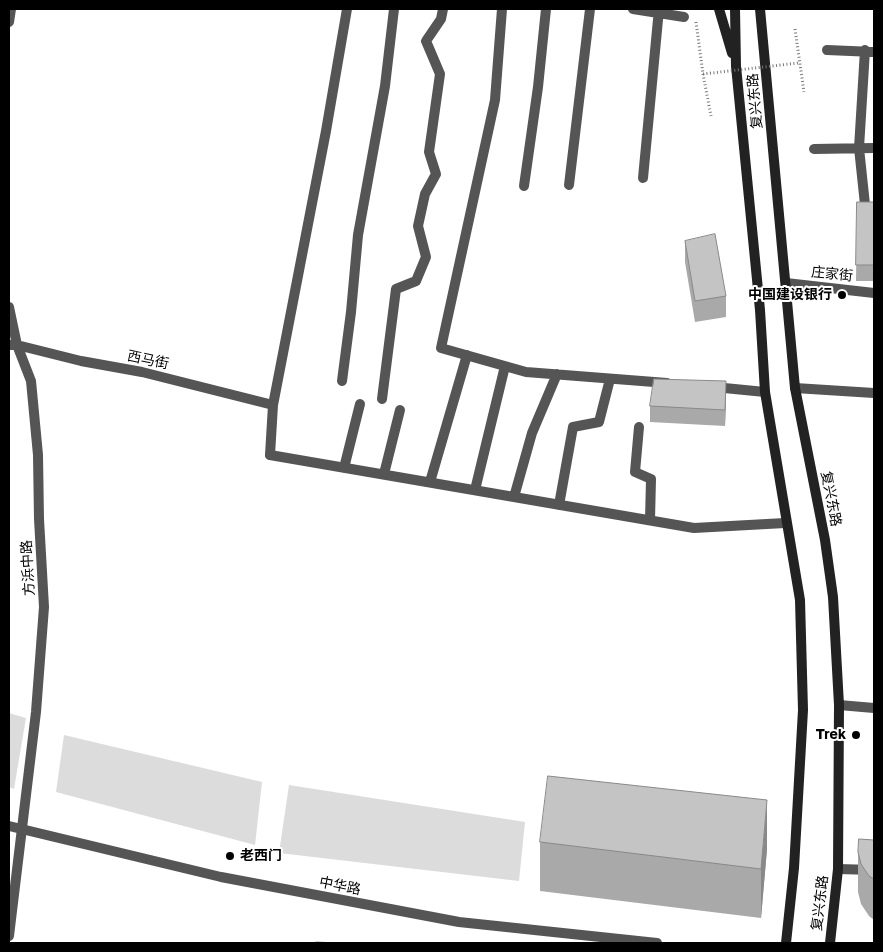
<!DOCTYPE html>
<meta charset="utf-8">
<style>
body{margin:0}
#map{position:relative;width:883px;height:952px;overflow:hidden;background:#fff;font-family:"Golos Text",sans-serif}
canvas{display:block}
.frame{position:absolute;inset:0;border:10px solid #000;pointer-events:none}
</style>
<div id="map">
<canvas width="883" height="952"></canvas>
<div class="frame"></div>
</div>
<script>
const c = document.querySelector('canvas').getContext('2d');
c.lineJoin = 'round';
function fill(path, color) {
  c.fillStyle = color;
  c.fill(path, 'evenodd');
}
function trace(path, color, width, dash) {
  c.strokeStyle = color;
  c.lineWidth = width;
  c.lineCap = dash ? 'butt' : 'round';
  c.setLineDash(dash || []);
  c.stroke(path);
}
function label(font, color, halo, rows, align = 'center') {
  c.font = font + ' "Golos Text","Noto Sans SC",sans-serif';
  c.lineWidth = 4;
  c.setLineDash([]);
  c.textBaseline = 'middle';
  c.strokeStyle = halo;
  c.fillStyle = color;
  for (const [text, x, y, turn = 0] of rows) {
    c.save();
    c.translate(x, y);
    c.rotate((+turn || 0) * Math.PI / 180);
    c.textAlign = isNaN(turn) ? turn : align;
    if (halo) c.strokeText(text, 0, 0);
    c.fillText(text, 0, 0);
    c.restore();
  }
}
const green = new Path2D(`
 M9,713l17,5 -12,71 -5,-2z
 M64,735l198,47 -7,63 -199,-53z
 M289,785l236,37 -6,59 -240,-28z`);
const path = new Path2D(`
 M696,22l7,52 8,42
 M795,29l9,63`);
const service = new Path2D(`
 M502,9l-7,91 -54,248 85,24 141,11
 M633,9l51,8
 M827,50l47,2
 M865,50l-6,98 7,66
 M814,149l60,-1
 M643,178l16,-169
 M569,185l21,-176
 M524,186l14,-99 8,-78
 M342,381l9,-69 7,-77 27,-149 9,-77
 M714,387l51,5
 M795,388l79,5
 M382,399l14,-110 20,-8 10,-24 -8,-31 7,-32 11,-20 -7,-22 11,-78 -14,-33 15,-22 2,-10
 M639,427l-4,45 16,7 -1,41
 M270,455l424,73 91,-5
 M344,468l16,-64
 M384,474l16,-64
 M430,482l37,-127
 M475,490l30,-124
 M514,497l18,-64 25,-59
 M559,505l14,-78 26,-5 11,-43`);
const minor = new Path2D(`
 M9,22l2,-13
 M786,283l88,10
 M9,307l8,38 14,36 7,74 1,64 5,88 -8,105 -27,224
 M9,345h8l64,16 61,11 131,33
 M270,455l3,-50 53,-274 21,-122
 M839,705l35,3
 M838,869l36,1`);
const tertiary = new Path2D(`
 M9,826l212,51 238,45 198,21`);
const secondary = new Path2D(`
 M719,9l13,44
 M735,9l1,57 24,244 5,82 35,208 3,110 -9,158 -8,75
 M760,9l35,379 30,152 8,57 6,108 -1,164 -8,74`);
const pathBridge = new Path2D(`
 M703,74l95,-11`);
const wall = new Path2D(`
 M857,202h17v79h-18z
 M685,241l41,55v21l-31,5 -10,-60z
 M726,397l-1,29 -75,-4v-16z
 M874,840v80l-5,-4 -8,-12 -3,-12v-40z
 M540,842l227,7 -6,69 -221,-27z`);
const shadedWall = new Path2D(`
 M726,381v16l-1,29v-16z
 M767,800v49l-6,69v-49z`);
const building = new Path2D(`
 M857,202h17v63h-18z
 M715,234l11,62 -31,5 -10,-60z
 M654,379l72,2 -1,29 -75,-4z
 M548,776l219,24 -6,69 -221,-27z
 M859,839l15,1v39l-5,-3 -8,-12 -3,-12z
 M316,942l21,1h-21z`);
const markers = [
 [842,295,5,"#000"],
 [856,735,5,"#000"],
 [230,856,5,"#000"]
];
const streetNames = [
 ["复兴东路",755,101,-95],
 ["庄家街",832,274,6],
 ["西马街",148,360,12],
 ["复兴东路",831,499,79],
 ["方浜中路",28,568,-93],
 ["中华路",340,886,11],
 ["复兴东路",820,903,-83]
];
const poiNames = [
 ["中国建设银行",832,295],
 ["Trek",846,735],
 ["老西门",240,856,"left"]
];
fill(green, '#dcdcdc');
trace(path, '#777', 3, [1, 2.5]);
trace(service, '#555', 10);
trace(minor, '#555', 10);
trace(tertiary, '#555', 10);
trace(secondary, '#222', 10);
trace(pathBridge, '#777', 3, [1, 2.5]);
fill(wall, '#a9a9a9');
fill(shadedWall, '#898989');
fill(building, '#c4c4c4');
trace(building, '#898989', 1);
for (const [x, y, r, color] of markers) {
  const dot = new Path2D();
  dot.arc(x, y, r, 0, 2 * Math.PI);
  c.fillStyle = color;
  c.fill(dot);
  trace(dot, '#fff', 2);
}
label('14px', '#000', '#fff', streetNames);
label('bold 14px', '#000', '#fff', poiNames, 'right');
</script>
